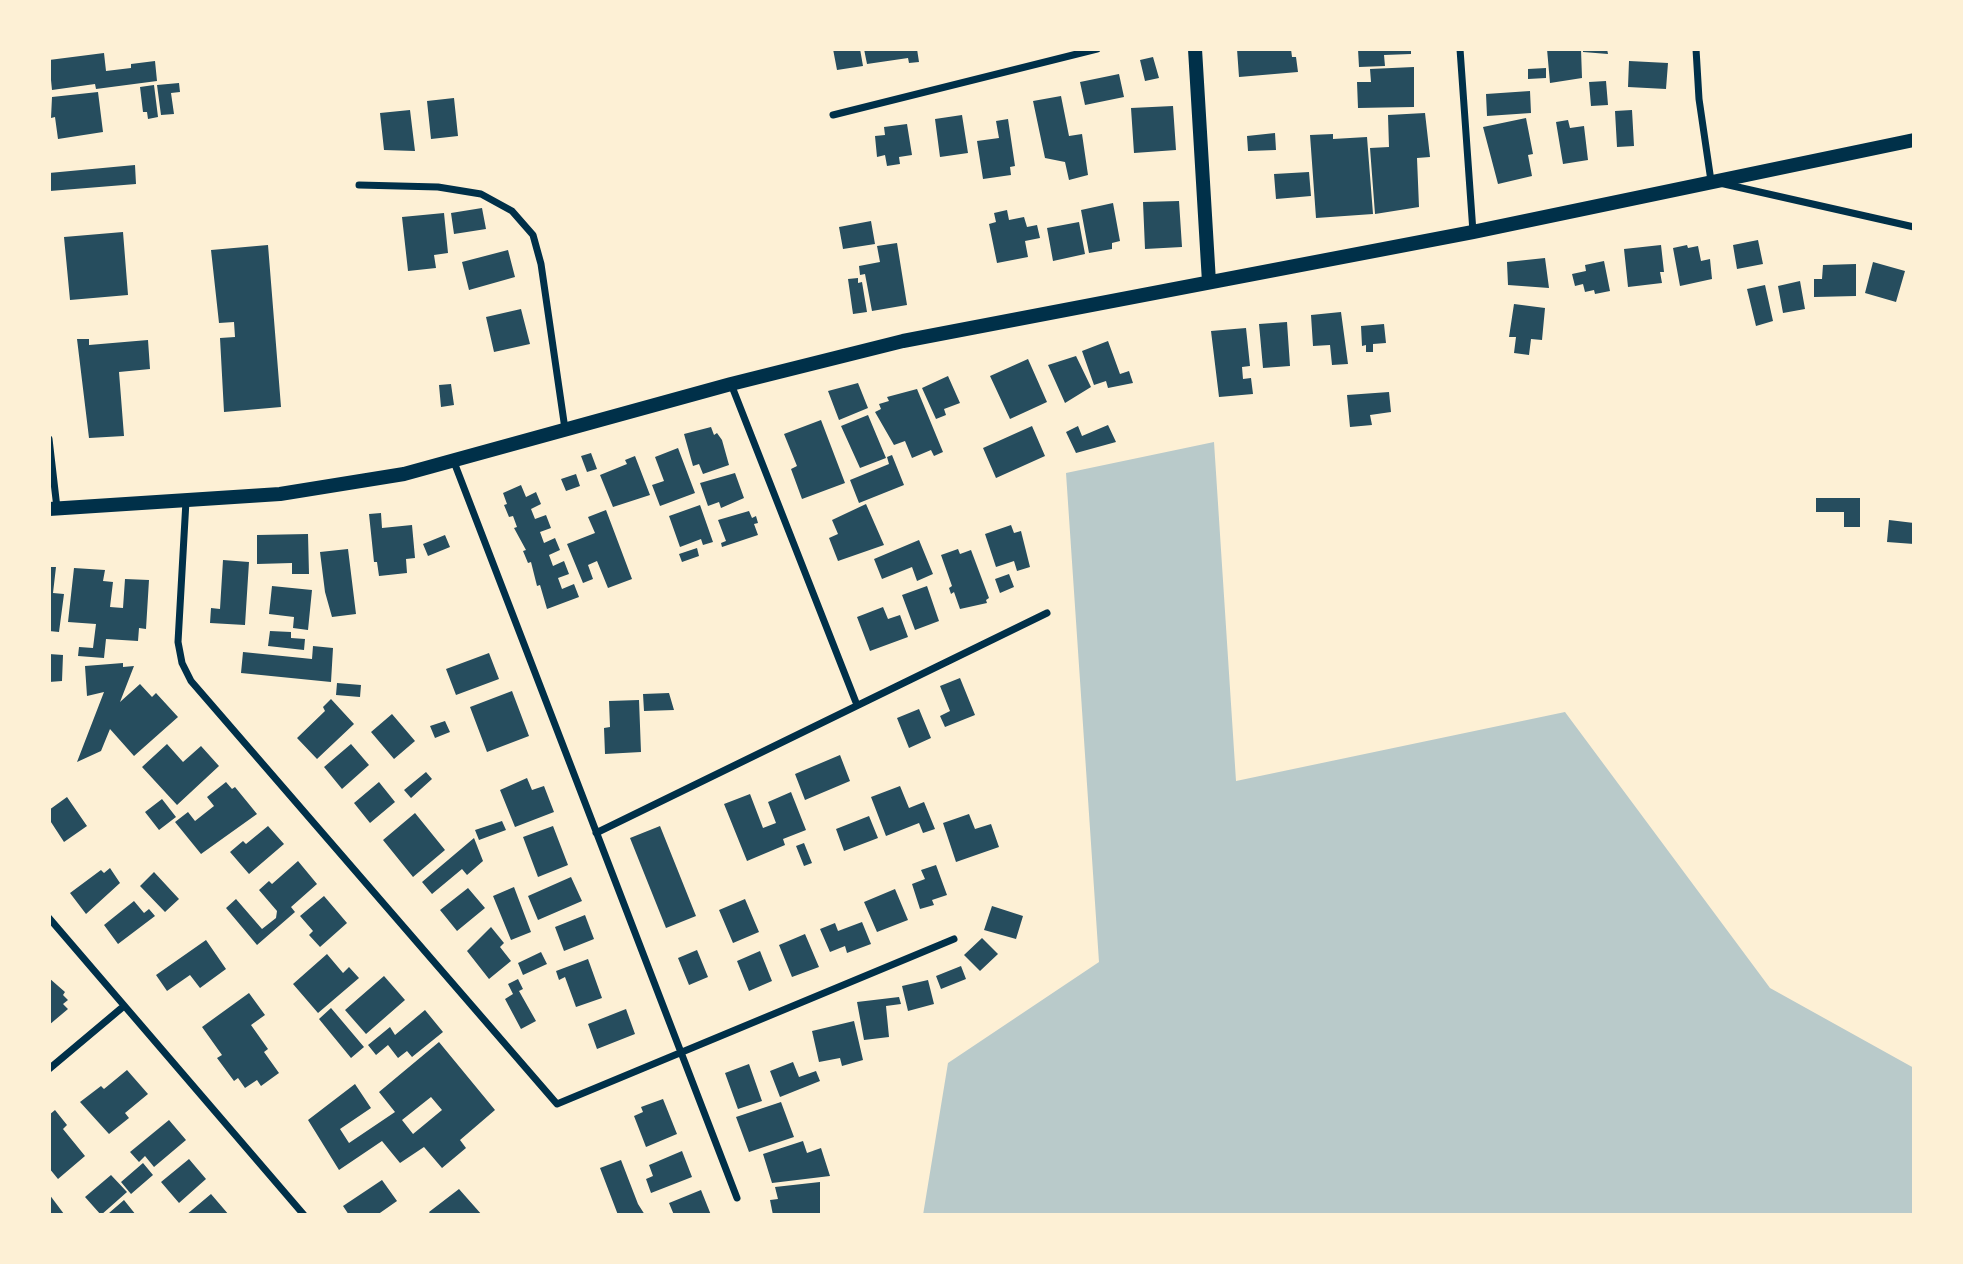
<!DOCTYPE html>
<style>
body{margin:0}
#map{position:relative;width:1963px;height:1264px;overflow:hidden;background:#fdf0d5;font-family:"Archivo Narrow",sans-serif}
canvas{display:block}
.frame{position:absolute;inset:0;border:51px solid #fdf0d5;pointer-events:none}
</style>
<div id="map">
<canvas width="1963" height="1264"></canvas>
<div class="frame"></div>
</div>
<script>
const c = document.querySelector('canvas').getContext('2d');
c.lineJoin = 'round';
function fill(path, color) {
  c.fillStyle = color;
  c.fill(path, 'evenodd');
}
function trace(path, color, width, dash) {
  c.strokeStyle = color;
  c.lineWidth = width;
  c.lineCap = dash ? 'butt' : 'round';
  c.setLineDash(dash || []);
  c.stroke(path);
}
const green = new Path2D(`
 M1214,442l22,339 329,-69 205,276 144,80v147h-991l25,-152 151,-101 -33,-489z`);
const building = new Path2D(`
 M833,49h27l3,17 -26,4z
 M864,49h53l2,13 -10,1 -1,-5 -41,6z
 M1237,49h54l1,8h4l2,15 -59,5z
 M1358,49h53v5l-27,1 1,11 -26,1z
 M1547,49h34l1,29 -32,5z
 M1583,49h24l1,5 -25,-2z
 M104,53l2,18 25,-3v-4l24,-3 2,20 -61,8 -1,-5 -43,6 -3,-30z
 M1153,57l6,21 -14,3 -5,-21z
 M1629,61l39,2 -2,26 -38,-2z
 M1414,67v40l-56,1 -1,-26h14l-1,-13z
 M1546,68v10l-18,1v-10z
 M1119,74l5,23 -39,8 -5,-23z
 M1606,81l2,24 -17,1 -2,-24z
 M179,83l1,9 -9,1 3,21 -13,1 -4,-30z
 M154,85l4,32 -10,2 -1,-7h-4l-3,-25z
 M1530,91l1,22 -44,3 -1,-22z
 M98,92l5,40 -45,7 -3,-22 -4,1 1,-21z
 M1061,96l8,40 13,-2 6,41 -19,5 -4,-18 -20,-4 -12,-57z
 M454,98l4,38 -27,3 -4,-38z
 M1173,106l3,44 -42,3 -3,-45z
 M410,110l5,41 -31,-1 -4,-37z
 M1632,110l2,36 -17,1 -2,-36z
 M1425,113l5,44 -13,1 2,49 -44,7 -5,-66 19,-1 -1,-32z
 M962,115l6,38 -28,4 -5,-38z
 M1526,118l7,36 -5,1 4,21 -34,8 -15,-57z
 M1008,119l7,47 -5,1 1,8 -28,4 -6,-38 22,-3 -3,-17z
 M1568,120l2,8 14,-2 4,34 -25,4 -7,-42z
 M907,124l5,31 -13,2 1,7 -13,2 -2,-11 -8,2 -2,-21 10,-1 -1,-8z
 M1275,133l1,17 -28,1 -1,-15z
 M1333,134v5l34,-2 6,77 -57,4 -6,-83z
 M135,165l1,19 -86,7 -1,-18z
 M1309,172l2,24 -35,3 -2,-25z
 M1179,201l3,46 -37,2 -2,-47z
 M1113,203l7,38 -8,2v6l-23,4 -8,-43z
 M482,208l4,21 -32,5 -3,-21z
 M1007,210l2,10 15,-3 3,10 10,-2 3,13 -15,3 3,16 -31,6 -8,-39 7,-2 -2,-9z
 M444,213l4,40 -14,2 2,13 -28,3 -6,-54z
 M871,221l4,23 -32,5 -4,-22z
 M1079,222l6,32 -32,7 -6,-33z
 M123,232l5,63 -58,5 -6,-63z
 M1758,240l5,24 -26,5 -4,-24z
 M897,243l10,62 -35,6 -7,-37 -5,1 -1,-9 21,-4 -3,-16z
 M268,245l13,162 -57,5 -4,-74 15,-1 -1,-15 -15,1 -8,-73z
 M1661,245l3,27h-4l2,11 -34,4 -4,-38z
 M1687,245l1,3 10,-2 3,15 9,-2 2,20 -32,7 -7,-38z
 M508,250l7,27 -46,13 -7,-28z
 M1545,258l4,30 -41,-3 -1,-23z
 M1604,261l6,30 -15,3 -1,-4 -9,2 -2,-8 -8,2 -3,-12 14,-3 -1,-6z
 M1873,262l32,9 -9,31 -31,-9z
 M1856,264v32l-42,1v-18h8l1,-14z
 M858,278v5l4,-1 5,30 -14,2 -5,-35z
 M1800,281l5,28 -22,4 -5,-27z
 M1765,285l8,36 -17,5 -9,-37z
 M1514,304l31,4 -3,32 -11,-1 -2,16 -15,-2 2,-16h-7z
 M521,309l9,35 -36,8 -8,-35z
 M1341,312l7,52 -16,1 -2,-20 -17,1 -2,-31z
 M1287,322l3,44 -27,2 -4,-44z
 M1384,324l2,19 -13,1v8h-7v-7l-4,1 -1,-20z
 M1246,328l4,38 -8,1 1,12 8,-1 2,16 -34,3 -8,-66z
 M77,339h12v6l59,-5 2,29 -31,3 5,64 -35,2z
 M1108,341l12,33 9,-3 4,12 -25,5 -2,-7 -12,4 -12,-34z
 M1076,356l15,31 -26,16 -17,-38z
 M1028,359l19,43 -37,17 -20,-43z
 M948,376l12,27 -16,6 2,6 -10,4 -14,-31z
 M858,383l10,25 -29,12 -11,-29z
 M451,384l3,21 -13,2 -2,-22z
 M917,389l26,63 -9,4 -3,-6 -19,8 -7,-17 -11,4 -19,-33 6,-3 -2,-5 10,-3 -2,-4z
 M1389,392l2,20 -21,3 2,10 -22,2 -3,-32z
 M868,415l18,43 -26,10 -19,-42z
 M821,420l24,63 -43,16 -11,-30 6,-3 -13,-32z
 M1108,425l8,17 -40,11 -10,-21 12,-6 4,10z
 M1032,426l13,30 -49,22 -13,-30z
 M711,427l3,8 3,-2 5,7 7,25 -26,9 -4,-10 -6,2 -9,-32z
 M678,448l17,45 -35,13 -8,-21 12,-4 -9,-24z
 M591,453l6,16 -10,3 -6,-16z
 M892,455l12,30 -45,18 -9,-23 39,-16 -2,-7z
 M635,456l15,39 -37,12 -13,-32 27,-11 -2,-4z
 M735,473l9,25 -23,10 -2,-6 -11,4 -8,-23z
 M576,474l4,12 -14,5 -5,-12z
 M521,485l5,12 10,-5 5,12 -10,5 4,10 11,-4 5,13 -11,4 4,11 11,-5 5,12 -11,5 4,11 11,-5 5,13 -11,4 4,11 12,-5 5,13 -32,12 -7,-24 -3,1 -6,-24 -3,1 -5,-12 3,-1 -12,-22 3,-1 -4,-11 -4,1 -5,-12 3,-1 -4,-11z
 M1816,498h44v29h-16v-15h-28z
 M866,504l18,41 -46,16 -9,-23 9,-4 -6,-14z
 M700,505l13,37 -10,3 -2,-6 -21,8 -11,-31z
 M606,510l26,69 -24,9 -11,-27 -9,4 5,14 -10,4 -16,-39 28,-11 -7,-16z
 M749,511l3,7 4,-2 2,7 -4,1 4,11 -36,12 -1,-4 5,-2 -8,-21z
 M381,513l1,15 30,-3 3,33 -9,1 1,14 -28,3 -2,-14h-3l-5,-48z
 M1889,520l25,3v21l-27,-2z
 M1011,525l3,8 7,-2 9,36 -13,4 -3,-10 -18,6 -11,-33z
 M308,534l1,40h-17v-11l-35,1v-29z
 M445,535l5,12 -22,9 -5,-12z
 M919,540l14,34 -16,7 -5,-14 -30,12 -8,-20z
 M697,548l2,8 -17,6 -3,-8z
 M348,549l8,65 -24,3 -7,-25 -5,-40z
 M958,549l2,5 11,-4 18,48 -3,2 1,3 -27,6 -6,-17 -3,2 -2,-6 3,-2 -11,-31z
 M223,560l26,2 -4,63 -35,-2 1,-15 9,1z
 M49,567h7l-3,26 11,1 -5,38 -10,-1z
 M74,568l31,2 -2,11 10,1 -3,25 13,1 2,-29 24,1 -3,49 -7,-1 -1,13 -32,-2 -2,19 -26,-2 1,-9 14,1 3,-24 -28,-2z
 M1009,574l5,13 -14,6 -5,-14z
 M272,586l40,4 -4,40 -15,-2 1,-11 -25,-3z
 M927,586l12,35 -24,9 -13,-35z
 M883,607l5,12 12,-4 8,22 -38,14 -13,-34z
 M270,631l21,1v6l14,1 -1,11 -36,-4z
 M313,646l20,2 -2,34 -90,-9 2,-21 69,7z
 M489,653l10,26 -43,16 -10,-26z
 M49,654l14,1 -1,26 -13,1z
 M123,663v4l11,-1 -14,36 20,-18 12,13 4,-4 22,24 -44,39 -24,-27 -9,22 -24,11 27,-70 -17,4 -2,-30z
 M960,678l15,37 -30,12 -5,-11 10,-5 -10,-25z
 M337,683l24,2 -1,12 -24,-2z
 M512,691l17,45 -42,16 -17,-45z
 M669,693l5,17 -30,1 -1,-17z
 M331,699l23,25 -37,35 -20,-21 28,-27 -2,-4z
 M639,700l2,52 -36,2 -1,-26 6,-1 -1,-26z
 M919,709l12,29 -22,10 -12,-30z
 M392,714l23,27 -21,18 -23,-27z
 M445,721l5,11 -15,6 -5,-12z
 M167,744l16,18 18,-16 18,20 -42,39 -35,-38z
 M351,744l18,21 -27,24 -18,-22z
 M840,755l10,26 -45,19 -10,-26z
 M426,772l6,7 -21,19 -7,-8z
 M527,778l5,12 12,-4 10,26 -39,15 -15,-37z
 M226,782l6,7 3,-2 22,27 -56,40 -26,-32 13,-10 7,9 19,-15 -7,-9z
 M379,782l16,20 -25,21 -16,-20z
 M900,786l9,22 15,-6 11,27 -12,4 -4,-10 -33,13 -15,-39z
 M791,792l15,38 -23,9 2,6 -38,16 -23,-57 26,-10 13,34 13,-5 -8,-21z
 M67,797l20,29 -23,16 -15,-23v-9z
 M162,799l14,18 -17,13 -14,-18z
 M415,813l30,37 -32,27 -30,-37z
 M969,814l6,15 16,-5 8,23 -43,15 -13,-39z
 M869,816l9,22 -34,13 -8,-22z
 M502,821l4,9 -27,10 -4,-10z
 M268,826l16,18 -35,30 -19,-22 13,-11 3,3z
 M553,826l15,39 -30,12 -15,-40z
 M660,826l36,90 -30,12 -36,-90z
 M474,838l9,23 -16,14 -5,-6 -30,25 -10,-12z
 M804,843l8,20 -8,3 -8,-20z
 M298,861l19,23 -26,23 4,5 -38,33 -31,-37 10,-9 26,30 14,-11 1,-7 -18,-21 10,-9 3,3z
 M936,865l11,30 -15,5 2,5 -14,4 -8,-25 13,-5 -4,-9z
 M110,868l10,15 -34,31 -16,-21 31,-23 3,3z
 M154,872l25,27 -14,13 -25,-26z
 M571,877l11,24 -44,19 -10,-24z
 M514,887l17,45 -20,8 -18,-44z
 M468,888l17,20 -28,23 -17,-21z
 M895,889l13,31 -31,12 -13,-30z
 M324,896l23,27 -27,24 -11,-12 4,-4 -13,-15z
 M745,899l14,33 -26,11 -14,-33z
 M134,901l10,12 5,-4 6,7 -37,28 -14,-19z
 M992,906l31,10 -7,23 -32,-9z
 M585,915l9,24 -30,12 -9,-24z
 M862,922l9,22 -24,9 -2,-7 -15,6 -10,-23 15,-6 3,8z
 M491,927l13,16 -4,4 11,14 -22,18 -22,-28z
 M805,934l14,33 -27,10 -13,-32z
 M982,938l16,16 -18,17 -16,-16z
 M206,940l20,29 -26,19 -10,-13 -23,16 -11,-16z
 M697,950l11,27 -19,8 -11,-27z
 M760,951l12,30 -23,10 -12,-30z
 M541,952l6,12 -24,11 -5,-12z
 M327,954l16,19 6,-6 10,11 -41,35 -25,-29z
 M588,959l14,39 -26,9 -11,-30 -6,3 -3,-9z
 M961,966l5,13 -25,10 -5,-13z
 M384,976l21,24 -39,34 -21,-24z
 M49,978l16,14 -2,3 5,5 -5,4 5,5 -19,16z
 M518,979l5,10 -4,2 17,30 -15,8 -16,-30 8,-5 -5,-10z
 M928,980l6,24 -26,7 -6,-25z
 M249,993l16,22 -14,10 17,24 -4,3 15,21 -18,13 -4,-6 -12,8 -7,-10 -4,3 -17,-23 5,-3 -20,-28z
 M899,997l2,7 -15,2 3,31 -25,3 -7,-38z
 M331,1008l33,39 -13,11 -32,-39z
 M626,1009l9,25 -38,15 -9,-25z
 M425,1010l18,22 -31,25 -5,-6 -9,7 -10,-13 -12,10 -8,-10 22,-18 5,8z
 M854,1021l9,39 -21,6 -2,-8 -21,4 -7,-31z
 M439,1042l56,68 -35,30 6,8 -24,20 -18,-21 -24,16 -18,-22 -43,29 -31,-50 47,-36 16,24 -31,21 9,14 46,-31 -16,-20zM431,1097l11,13 -29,24 -11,-14z
 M793,1062l6,15 17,-6 4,10 -40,16 -10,-26z
 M749,1064l13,37 -24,8 -13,-36z
 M127,1070l21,24 -23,19 4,5 -20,16 -29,-32 21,-16 3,3z
 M663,1099l14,35 -31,13 -12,-31 9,-4 -2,-5z
 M781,1102l13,35 -45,15 -13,-35z
 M55,1110l12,15 -4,4 22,27 -27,23 -9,-11v-53z
 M169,1120l17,20 -32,27 -9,-11 -6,6 -9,-10z
 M803,1141l4,12 14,-5 9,28 -58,7 -9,-29z
 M682,1151l10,26 -41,16 -5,-14 7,-3 -4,-11z
 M189,1159l17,20 -27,24 -18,-21z
 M621,1160l17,44 7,11h-27l-18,-47z
 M143,1163l10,12 -22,19 -10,-12z
 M111,1175l16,17 -26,23 -16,-18z
 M382,1180l15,21 -20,14h-28l-6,-9z
 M820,1182v33h-47l-3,-15 8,-1 -3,-12z
 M459,1189l23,26h-51l-2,-3z
 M701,1190l10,25h-37l-5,-12z
 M49,1194l15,20 -2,1h-13z
 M211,1194l18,21h-43z
 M124,1200l12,15h-29l2,-2z`);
const minor = new Path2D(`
 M1460,49l13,183
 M1696,49l3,50 12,82 203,46
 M833,115l264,-66
 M359,185l79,2 43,7 31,17 21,24 8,29 24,165
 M731,384l126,321
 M49,439l8,69
 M454,462l283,736
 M186,501l-8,141 4,21 9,18 366,423 397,-165
 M596,833l451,-220
 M49,918l255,297
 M49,1069l75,-63`);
const secondary = new Path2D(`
 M1195,49l14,233
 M49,509l231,-15 124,-20 327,-90 172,-43 570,-109 441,-92`);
fill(green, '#b9caca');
fill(building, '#264d5e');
trace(minor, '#003049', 7);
trace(secondary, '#003049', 14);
</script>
